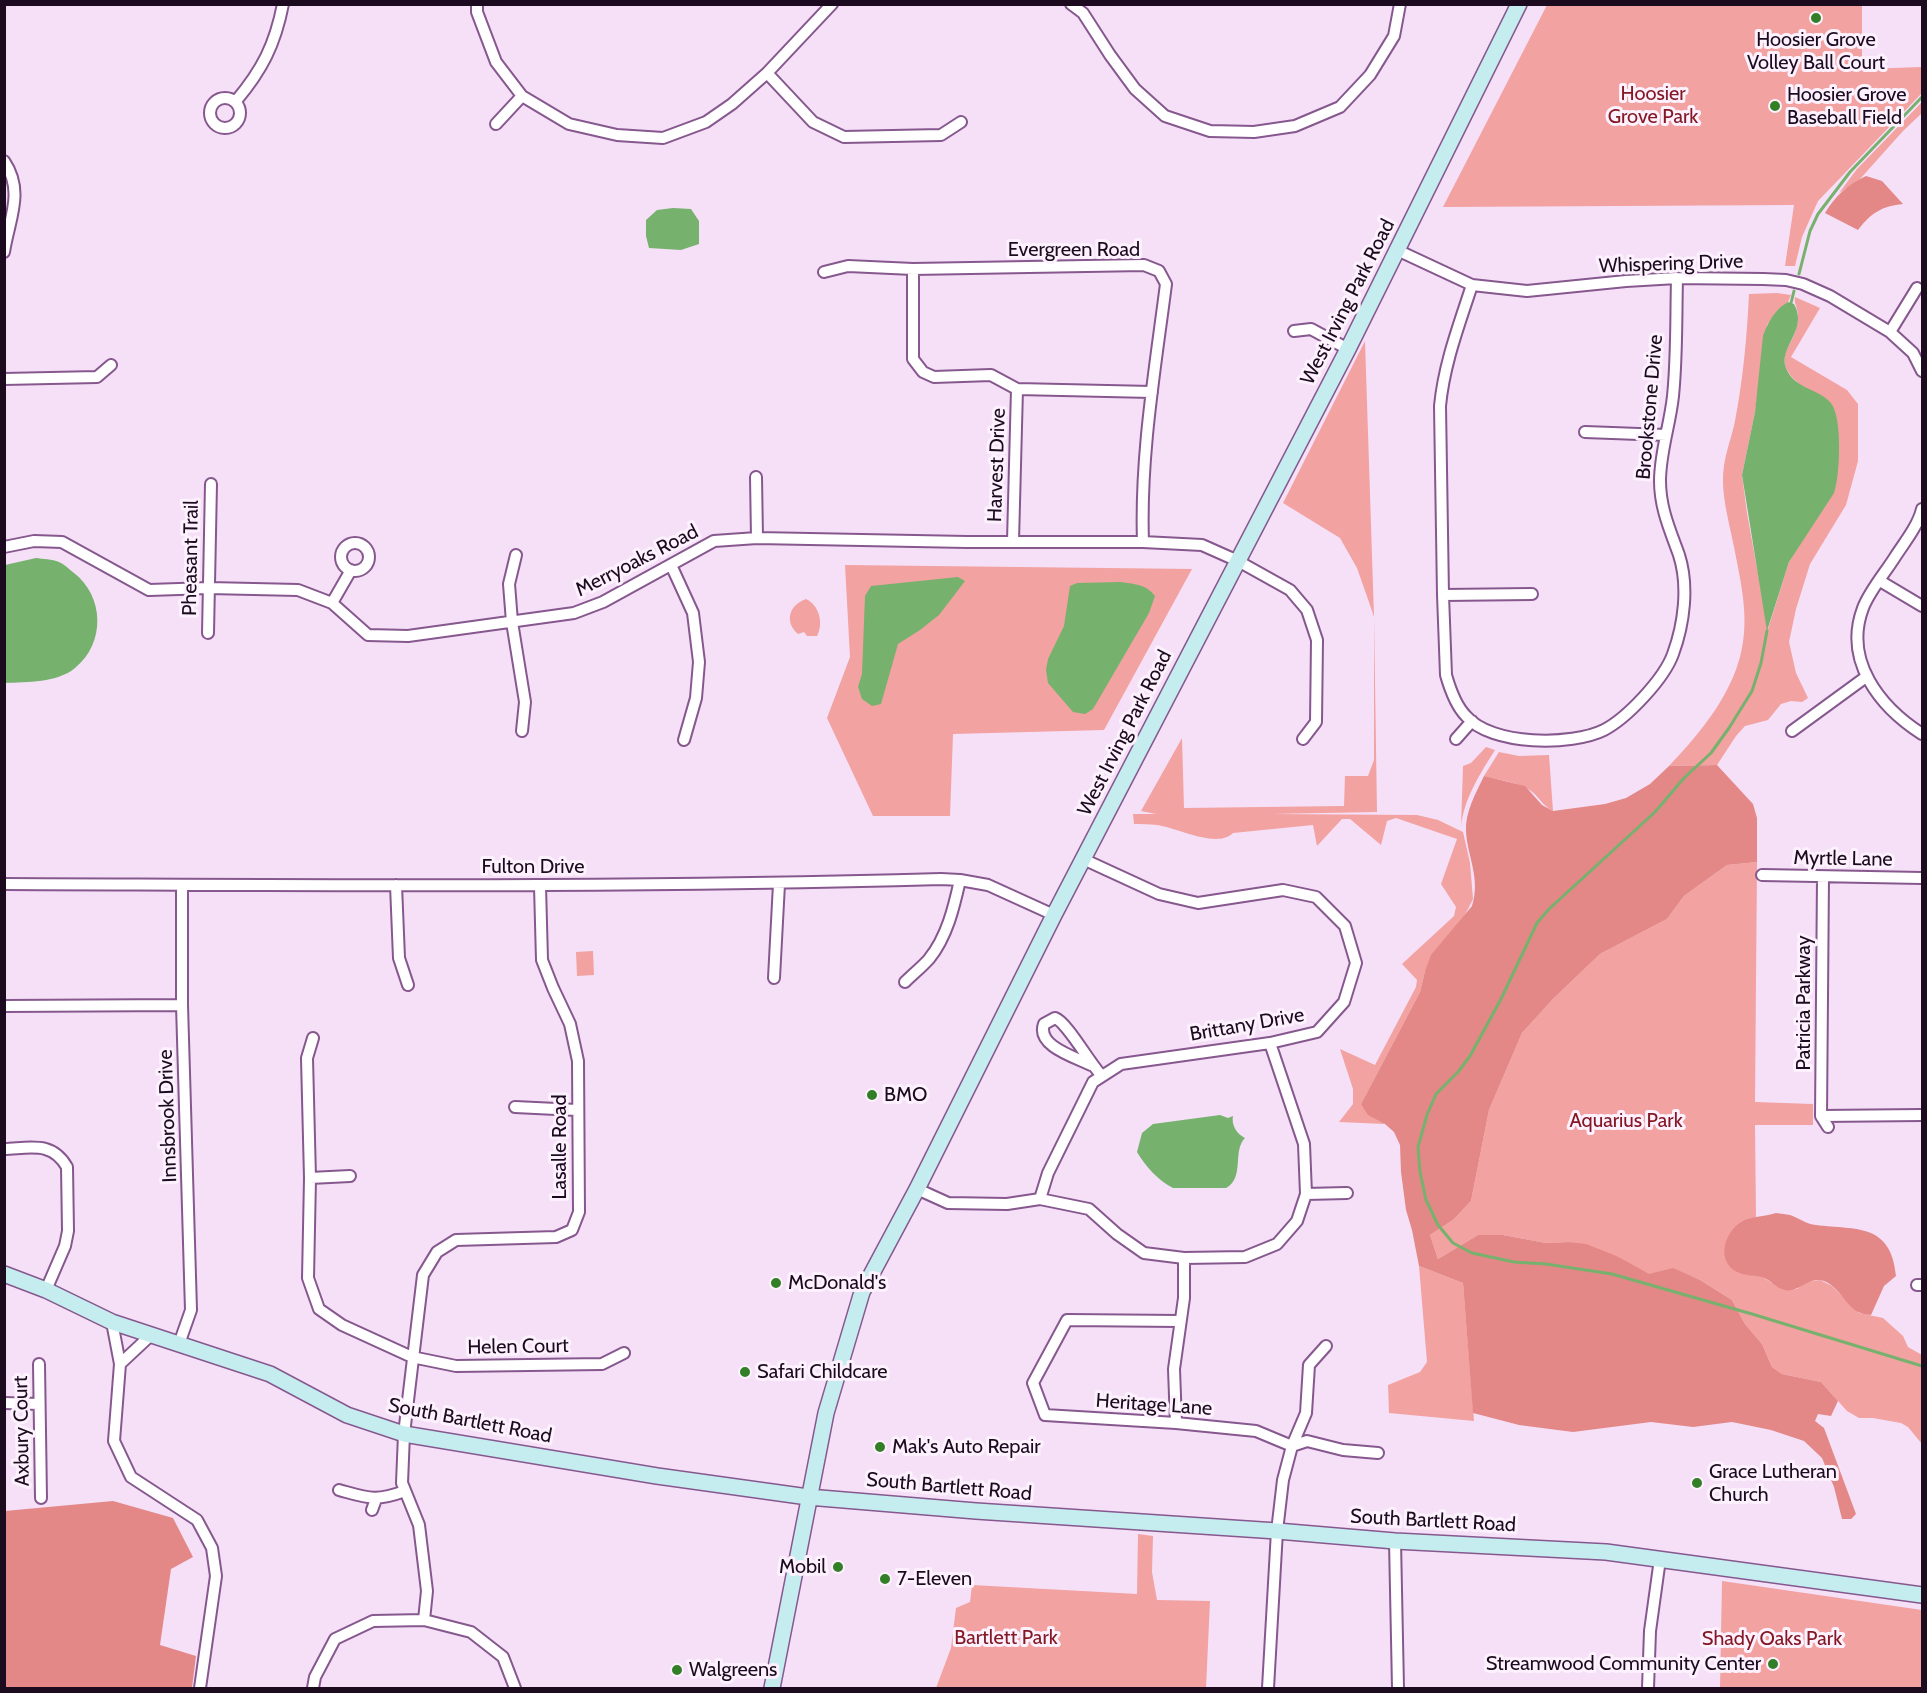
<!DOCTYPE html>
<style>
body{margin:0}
#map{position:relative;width:1927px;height:1693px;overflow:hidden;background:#f5e0f8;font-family:Cabin,sans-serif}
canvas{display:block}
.frame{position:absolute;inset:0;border:6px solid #1c0a1f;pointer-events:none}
</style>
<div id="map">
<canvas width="1927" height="1693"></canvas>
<div class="frame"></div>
</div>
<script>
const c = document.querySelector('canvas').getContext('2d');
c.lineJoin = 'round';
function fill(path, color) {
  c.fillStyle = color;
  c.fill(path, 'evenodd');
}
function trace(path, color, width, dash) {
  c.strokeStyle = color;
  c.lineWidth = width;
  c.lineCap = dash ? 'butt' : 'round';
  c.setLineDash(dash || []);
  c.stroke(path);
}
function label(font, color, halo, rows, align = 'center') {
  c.font = font + ' Cabin,sans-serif';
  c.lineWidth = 6;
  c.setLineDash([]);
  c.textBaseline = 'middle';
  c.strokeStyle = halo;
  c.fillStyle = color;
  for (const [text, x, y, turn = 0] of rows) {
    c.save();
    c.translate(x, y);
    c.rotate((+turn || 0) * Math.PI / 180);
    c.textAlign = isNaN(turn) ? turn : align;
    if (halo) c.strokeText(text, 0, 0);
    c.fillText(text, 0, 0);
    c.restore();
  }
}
const green = new Path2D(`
 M1547,5h315v64l60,-2v26l-104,108 -16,36 -7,29h-10l9,-61 -351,2z
 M1922,102v11l-19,18 -43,48 -21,14 18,-24z
 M1777,293l14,2 -3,7 -11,9 -10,14 -12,87 -13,63 5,38 21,116 21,-67 14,-23 19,-142c-16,-8 -42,-21 -37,-43 3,-9 9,-16 11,-25 2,-5 3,-14 1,-19 -1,-6 -3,-7 -2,-13l25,11 -29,49 56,33 11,14v57l-12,44 -36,59 -14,45 -7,33 7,31 12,25 -6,4 -11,-1 -10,3 -13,16 -23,6 -9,10 -19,29 -48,1c32,-34 67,-75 74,-124 5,-31 -3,-64 -9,-95 -5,-26 -14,-55 -10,-81 2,-15 8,-30 11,-45 8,-42 12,-84 14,-127z
 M1365,341l9,276 3,195 -107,2 147,1 21,5 25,12 7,31 3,36 -7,14 -41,58 -5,21 -59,112 24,20 -46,-2 14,-18v-15l-13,-40 35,16 41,-78 1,-7 -15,-16 52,-48 2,-9 -15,-23 16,-45 -61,-21 -9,3 -6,24 -31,-26h-8l-25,27 -4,-21 -80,8c-16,16 -55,-5 -76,-8 -7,-1 -16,-1 -23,-1l-1,-10h23l-15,-3 41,-73 2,70 160,-2 1,-30h23l6,-16v-143l-4,-12 -13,-37 -17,-30 -57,-35z
 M845,565l347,4 -88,161 -151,4 -3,82h-77l-46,-98 23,-61z
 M806,599c13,6 18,24 11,37h-10l-3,-4 -6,2c-14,-12 -9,-29 8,-35z
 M1486,747l9,3c-15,24 -31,48 -34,77l2,-61 8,-3z
 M1499,752l20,4 30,-1 4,56c-11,-6 -13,-13 -22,-20 -13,-10 -32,-10 -47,-15z
 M1757,862l-2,240 58,2v21h-58l1,92 -15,5 -4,50 25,5 22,13 13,-1 10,-7 13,-2 12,6 27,27 24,5 20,18 5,11 14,8v89l-14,-17 -7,-4 -28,-5h-14l-12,-7 -26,-29 -39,-8 -10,-7 -10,-23 -17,-20 -13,-24 -32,-20 -27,-11 -24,6 -30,-18 -51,-15 -22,1 -43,-8h-25l-40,24 -8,-24 23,-15 18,-19 18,-91 33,-77 31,-34 47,-45 67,-35 17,-23 43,-31z
 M593,951l1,24 -17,1 -1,-24z
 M1419,1266l44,17 11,138 -85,-8 -1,-28 32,-13 7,-10z
 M1138,1534l15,2 -1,36 5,28 53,1 -4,87h-270l15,-40 5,-40 14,-6 2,-17 165,9z
 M1722,1581l200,29v78h-202z`);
const forest = new Path2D(`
 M1866,176l16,5 21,23c-21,2 -32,9 -45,26l-33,-17c11,-18 22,-28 41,-37z
 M1717,765l36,39 4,14v44l-30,3 -43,31 -17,23 -67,35 -47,45 -31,34 -33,77 -18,91 -18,19 -23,15 8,24 40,-24h25l43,8 22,-1 18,2 33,13 30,17 24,-6 27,12 32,20 13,24 17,20 10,23 10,7 39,8 17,19 -7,15 -13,-2 -3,7 9,7 32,86 -5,5h-9l-8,-32 -12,-29 -18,-17 -33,-11 -39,-8 -39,5 -42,-5 -78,10 -54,-7 -46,-12 -10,-130 -44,-17 -7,-36 -6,-20 -5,-38 -1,-27 -6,-13 -9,-8 -17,-9 -7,-11 59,-112 5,-21 6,-16 41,-49c9,-28 -5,-50 -6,-75 -1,-19 10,-38 18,-55l41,10 17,19 11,6 52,-7 21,-6 24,-14 19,-18z
 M1776,1213c5,1 10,1 14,2 9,3 16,9 26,10 41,5 75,-2 80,51l-12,10 -13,29c-4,0 -9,-1 -13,-3 -14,-8 -21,-30 -39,-32 -13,-1 -21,13 -35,10 -7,-2 -13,-9 -20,-12 -8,-3 -19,-2 -27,-6 -21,-11 -13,-39 4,-50 10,-6 23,-5 35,-9z
 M113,1501l60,17 20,39 -22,12 -11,76 36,11 -4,32h-187v-177z`);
const water = new Path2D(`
 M673,208l18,1 8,12v23l-18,6 -32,-2 -3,-12v-16l11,-10z
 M1788,302l6,2c14,25 -13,41 -9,61 6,23 32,23 45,37 13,13 10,74 4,91l-45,69 -22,69 -25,-156 13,-63 8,-76c5,-14 12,-27 25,-34z
 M36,558c7,1 16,1 23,4 5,2 10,7 15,11 30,23 32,70 1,95 -18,15 -48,14 -70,15v-118z
 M958,577l7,4 -26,34 -19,15 -22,14 -17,60 -9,2 -10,-7 -4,-12 4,-13 3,-78 6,-10z
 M1120,582c14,2 26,2 35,14l-6,17 -56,96 -8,5 -12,-2 -25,-29 -2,-13 2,-11 16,-33 6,-40 7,-3z
 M1220,1115l8,3 5,-2c-2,9 4,18 12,22 -13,13 0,40 -19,50h-53c-14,-7 -28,-22 -36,-36l5,-19 11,-9z`);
const stream = new Path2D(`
 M1799,274l11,-43 8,-17 32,-42 72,-75
 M1791,303l3,-12
 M1767,631l-6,32 -9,28 -23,37 -18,25 -27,25 -29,34 -106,97 -12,14 -36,76 -31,57 -12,16 -22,22 -9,21 -9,32 2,25 6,28 12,25 15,18 19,10 42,9 32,2 66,10 140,40 170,52`);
const minor = new Path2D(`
 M477,4v8l19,50 26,34 47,28 48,11 46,3 43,-16 26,-18 35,-31 65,-69
 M1071,4l12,9 27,42 25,34 30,27 45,15 44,1 41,-6 45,-19 30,-32 24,-39 6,-32
 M767,73l46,49 31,15 97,-2 20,-13
 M210 113a15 15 0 1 1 30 0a15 15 0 1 1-30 0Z
 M236,101c26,-31 39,-56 47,-97
 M496,124l26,-28
 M4,161c21,31 5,58 0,91
 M1397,250l75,35 55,6 99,-10 51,-3 86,1 23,1 17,4 27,12 60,36 23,21 9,18
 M913,269v90l10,13 11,5 57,-2 26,14 135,3
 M824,272l24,-6 65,3 231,-4 15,6 7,13c-11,86 -26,172 -23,258
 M1472,285c-13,40 -28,79 -32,121l3,189 3,80c4,14 10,31 20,41 25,30 106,30 138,14 23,-12 60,-51 69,-76 11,-30 16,-68 6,-99 -9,-25 -19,-47 -19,-74 0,-29 10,-56 13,-85 4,-39 3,-78 4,-118
 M1294,331l17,-2 37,20
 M1890,332l27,-44
 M4,379l93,-2 14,-12
 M1585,432l81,3
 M756,477l1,61
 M1922,509c-4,17 -18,34 -27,48 -10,16 -25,33 -32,51 -20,53 17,99 59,126
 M1013,541l4,-152
 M341 557a14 14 0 1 1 28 0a14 14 0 1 1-28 0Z
 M4,547l30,-6 28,1 87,48 60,-2 89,2 34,13 36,32 40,1 166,-23 29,-11 111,-61 43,-3 210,4h176l59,3 36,16 52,29 17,20 10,30 -1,82 -13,17
 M516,555l-7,29 3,38 13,80 -3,29
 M671,565l22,48 6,49 -3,36 -12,42
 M1880,581l42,25
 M1443,595l89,-1
 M332,603l19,-33
 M208,633l3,-149
 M1792,731l74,-54
 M1456,739l16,-18
 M1762,875l160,3
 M1823,877l-2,239 7,11
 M4,884c313,1 625,4 937,-5l19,1 28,5 66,30
 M396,885l3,73 9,27
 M774,978l5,-94
 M905,982c8,-8 17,-15 24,-23 18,-22 25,-52 31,-79
 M4,1006l178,-1
 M313,1038l-6,20 3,120 -2,100 11,31 23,16 70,32 44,9 146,-2 22,-11
 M1091,1065c-16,-8 -55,-19 -47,-41l11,-6c12,4 35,46 47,58
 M515,1107l62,3
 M1821,1116l101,-1
 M4,1149c27,-1 48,-8 63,18l1,64 -3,15 -19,44
 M310,1178l40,-2
 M917,1189l31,14 59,1 33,-5 49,10 28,25 27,19 40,5 61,-1 32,-13 20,-23 9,-27 -2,-50 -34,-101
 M1306,1194l41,-1
 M1040,1199l8,-26 45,-91 28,-18 149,-21 47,-11 27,-30 12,-39 -11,-37 -29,-29 -33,-7 -85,13 -39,-9 -76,-35
 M1917,1285h5
 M1180,1321l-113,-1 -34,63 12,32 131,8 80,8 36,15 15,-5 36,9 35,3
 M112,1322l8,42 -6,77 17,36 66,43 15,28 4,28 -16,112
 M179,1344l12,-34 -9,-305v-120
 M39,1364l2,134
 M120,1364l31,-29
 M4,1403l35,1
 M1176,1423l-2,-54 10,-71v-40
 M339,1490c29,8 36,12 66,1
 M372,1510l4,-11
 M1395,1541l3,147
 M424,1620l47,12 32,25 12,31
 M313,1688l2,-11 20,-38 38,-18 51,-1 3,-29 -8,-66 -17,-42 2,-49 19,-159 14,-23 19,-12 100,-3 16,-7 7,-18 -1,-151 -8,-37 -17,-36 -11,-28 -2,-74
 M1268,1688l9,-157 6,-51 9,-34 14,-33 3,-48 17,-19
 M1648,1688l2,-57 10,-72`);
const secondary = new Path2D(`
 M4,1274l42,16 66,32 158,52 77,41 57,19 253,42 151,21 168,14 301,20 118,10 211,11 316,43
 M772,1688l54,-275 36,-121 55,-103 137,-274 294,-566 171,-345`);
const markers = [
 [1816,18,6,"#327f27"],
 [1775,106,6,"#327f27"],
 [872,1095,6,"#327f27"],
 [776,1283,6,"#327f27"],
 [745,1372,6,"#327f27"],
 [880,1447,6,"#327f27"],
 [1697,1483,6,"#327f27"],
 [838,1567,6,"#327f27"],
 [885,1579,6,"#327f27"],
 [1773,1664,6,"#327f27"],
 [677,1670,6,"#327f27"]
];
const poiNames = [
 ["Hoosier Grove",1816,40,"center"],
 ["Volley Ball Court",1816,63,"center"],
 ["Hoosier Grove",1787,95],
 ["Baseball Field",1787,118],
 ["BMO",884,1095],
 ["McDonald's",788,1283],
 ["Safari Childcare",757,1372],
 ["Mak's Auto Repair",892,1447],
 ["Grace Lutheran",1709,1472],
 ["Church",1709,1495],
 ["Mobil",826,1567,"right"],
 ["7-Eleven",897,1579],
 ["Streamwood Community Center",1761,1664,"right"],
 ["Walgreens",689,1670]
];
const parkNames = [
 ["Hoosier",1653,94],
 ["Grove Park",1653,117],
 ["Aquarius Park",1626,1121],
 ["Bartlett Park",1006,1638],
 ["Shady Oaks Park",1772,1639]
];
const streetNames = [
 ["Evergreen Road",1074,250],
 ["Whispering Drive",1671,264,-2],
 ["West Irving Park Road",1348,302,-63],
 ["Brookstone Drive",1650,407,-85],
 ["Harvest Drive",997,465,-88],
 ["Pheasant Trail",191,558,-89],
 ["Merryoaks Road",637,561,-27],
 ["West Irving Park Road",1125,733,-63],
 ["Myrtle Lane",1843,859,1],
 ["Fulton Drive",533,867],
 ["Patricia Parkway",1804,1003,-90],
 ["Brittany Drive",1247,1025,-10],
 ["Innsbrook Drive",168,1116,-92],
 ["Lasalle Road",560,1147,-90],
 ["Helen Court",518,1347,-1],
 ["Heritage Lane",1154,1405,4],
 ["South Bartlett Road",470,1421,11],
 ["Axbury Court",22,1431,-91],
 ["South Bartlett Road",949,1487,5],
 ["South Bartlett Road",1433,1521,3]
];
fill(green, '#f2a2a0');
fill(forest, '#e38886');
fill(water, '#77b16e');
trace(stream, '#77b16e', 3);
trace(minor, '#86588e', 14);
trace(secondary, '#86588e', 18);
trace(minor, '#fff', 10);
trace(secondary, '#c5edef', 15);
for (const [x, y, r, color] of markers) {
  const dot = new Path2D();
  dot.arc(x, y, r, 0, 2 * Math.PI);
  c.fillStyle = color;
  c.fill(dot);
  trace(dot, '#fcf1fd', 2);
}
label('20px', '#1c0a1f', '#fcf1fd', poiNames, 'left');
label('20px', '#841824', '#fcf1fd', parkNames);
label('20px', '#1c0a1f', '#fcf1fd', streetNames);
</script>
